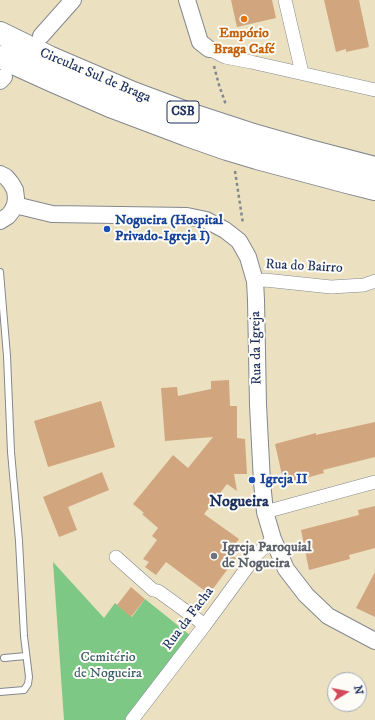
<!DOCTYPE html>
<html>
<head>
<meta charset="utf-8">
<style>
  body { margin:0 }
  #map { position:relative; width:375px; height:720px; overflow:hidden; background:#ebe1c0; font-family:"IM FELL DW Pica",serif }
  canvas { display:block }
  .north { position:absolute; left:327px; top:672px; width:40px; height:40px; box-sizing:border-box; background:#fdfcf7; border:1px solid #a3aaba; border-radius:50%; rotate:80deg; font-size:11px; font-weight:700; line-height:16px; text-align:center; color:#1b2f5e }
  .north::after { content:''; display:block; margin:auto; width:14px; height:18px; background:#d1495b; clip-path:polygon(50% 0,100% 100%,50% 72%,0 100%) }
</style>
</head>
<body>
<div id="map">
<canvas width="375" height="720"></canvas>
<div class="north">N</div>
</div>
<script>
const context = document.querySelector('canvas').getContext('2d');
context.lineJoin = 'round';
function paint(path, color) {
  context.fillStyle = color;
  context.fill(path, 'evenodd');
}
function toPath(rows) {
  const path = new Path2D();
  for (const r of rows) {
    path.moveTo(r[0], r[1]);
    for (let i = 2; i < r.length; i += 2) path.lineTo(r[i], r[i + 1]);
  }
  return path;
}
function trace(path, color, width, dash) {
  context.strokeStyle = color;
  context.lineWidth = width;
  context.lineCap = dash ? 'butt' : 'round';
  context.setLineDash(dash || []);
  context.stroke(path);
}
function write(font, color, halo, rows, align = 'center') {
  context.font = font + ' "IM FELL DW Pica",serif';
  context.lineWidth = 4;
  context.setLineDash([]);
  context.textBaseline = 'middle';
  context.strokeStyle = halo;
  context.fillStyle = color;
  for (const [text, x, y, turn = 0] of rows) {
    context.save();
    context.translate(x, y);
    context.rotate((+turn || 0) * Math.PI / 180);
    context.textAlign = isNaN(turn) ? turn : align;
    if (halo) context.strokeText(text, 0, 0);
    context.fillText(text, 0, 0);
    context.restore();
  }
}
paint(toPath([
  [53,562,104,618,115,603,132,617,145,599,191,636,125,720,64,720]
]), '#7dc885');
paint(toPath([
  [231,0,272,0,276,18,237,27],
  [324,0,359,0,369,47,346,52,346,49,336,52],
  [229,380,230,406,237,406,237,438,245,439,247,474,234,474,237,491,227,484,204,514,239,539,228,553,236,558,209,594,166,562,156,575,145,567,149,562,143,559,157,540,152,536,158,528,142,514,144,513,133,504,173,455,188,468,213,437,165,441,161,388,177,387,178,396,211,389,211,381],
  [101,401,115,447,48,467,34,421],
  [375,422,375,457,323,470,324,473,284,484,275,444,316,433,316,435],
  [102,472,109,490,68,507,77,530,59,537,43,497],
  [375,506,375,548,349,555,350,559,309,570,301,530,359,515,358,510],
  [375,572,375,617,356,608],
  [131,587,145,599,131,617,117,605]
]), '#d1a57e');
const service = toPath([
  [0,272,7,356,11,452,19,541,24,636,29,677,28,684,24,690,0,692],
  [4,658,26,656]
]);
const minor = toPath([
  [285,0,302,73],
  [209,49,225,57,251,62,375,90],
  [255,281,265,280,331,287,364,285,375,281],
  [265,512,375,482],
  [116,557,153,590,158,591,205,625],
  [132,720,205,625,257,554,273,539]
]);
const tertiary = toPath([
  [187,0,200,42,209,49],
  [41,36,73,0],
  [0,81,4,77],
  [0,174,6,177,11,183,15,190,16,198,15,205,12,211,8,216,0,221],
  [15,205,52,214,187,216,206,220,225,230,239,241,248,257,255,281,256,300,258,405,262,482,265,512,273,539,286,569,306,595,328,616,375,641]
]);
const motorway = toPath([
  [0,33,49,57,133,93,192,115,250,134,310,151,375,168],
  [0,57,53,81,110,106,187,135,227,149,257,158,347,182,375,189]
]);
trace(service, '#83888f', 8);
trace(minor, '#83888f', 14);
trace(tertiary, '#83888f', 18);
trace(motorway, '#83888f', 24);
trace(toPath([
  [214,66,219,85,226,105],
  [235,171,243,224]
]), '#83888f', 2.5, [3, 3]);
trace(service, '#fff', 6);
trace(minor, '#fff', 13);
trace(tertiary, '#fff', 16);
trace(motorway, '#fff', 22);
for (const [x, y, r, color] of [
  [244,19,4,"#e8710a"],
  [107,229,4,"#1a4fb4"],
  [252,480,4,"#1a4fb4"],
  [214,556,4,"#6b7280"]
]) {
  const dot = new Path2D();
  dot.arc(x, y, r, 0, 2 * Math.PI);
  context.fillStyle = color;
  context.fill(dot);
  trace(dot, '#fdfcf7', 1.5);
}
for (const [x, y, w] of [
  [183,112,32]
]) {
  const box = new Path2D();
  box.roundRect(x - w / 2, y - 11, w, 22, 3);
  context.fillStyle = '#fdfcf7';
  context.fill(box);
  trace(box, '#1b2f5e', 1);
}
write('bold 13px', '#1b2f5e', null, [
  ["CSB",183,112]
]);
write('bold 14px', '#c56008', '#fdfcf7', [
  ["Empório",244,34],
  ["Braga Café",244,50]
]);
write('14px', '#1b2f5e', '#fdfcf7', [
  ["Circular Sul de Braga",95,76,23],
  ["Rua do Bairro",304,267,3],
  ["Rua da Igreja",257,348,-91],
  ["Rua da Facha",189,619,-53]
]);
write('bold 14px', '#164399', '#fdfcf7', [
  ["Nogueira (Hospital",115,221],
  ["Privado-Igreja I)",115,237],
  ["Igreja II",260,480]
], 'left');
write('bold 14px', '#5b616d', '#fdfcf7', [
  ["Igreja Paroquial",222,548],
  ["de Nogueira",222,564]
], 'left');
write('14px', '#385d6a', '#fdfcf7', [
  ["Cemitério",108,658],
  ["de Nogueira",108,674]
]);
write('bold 16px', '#1b2f5e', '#fdfcf7', [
  ["Nogueira",239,503]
]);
</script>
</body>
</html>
